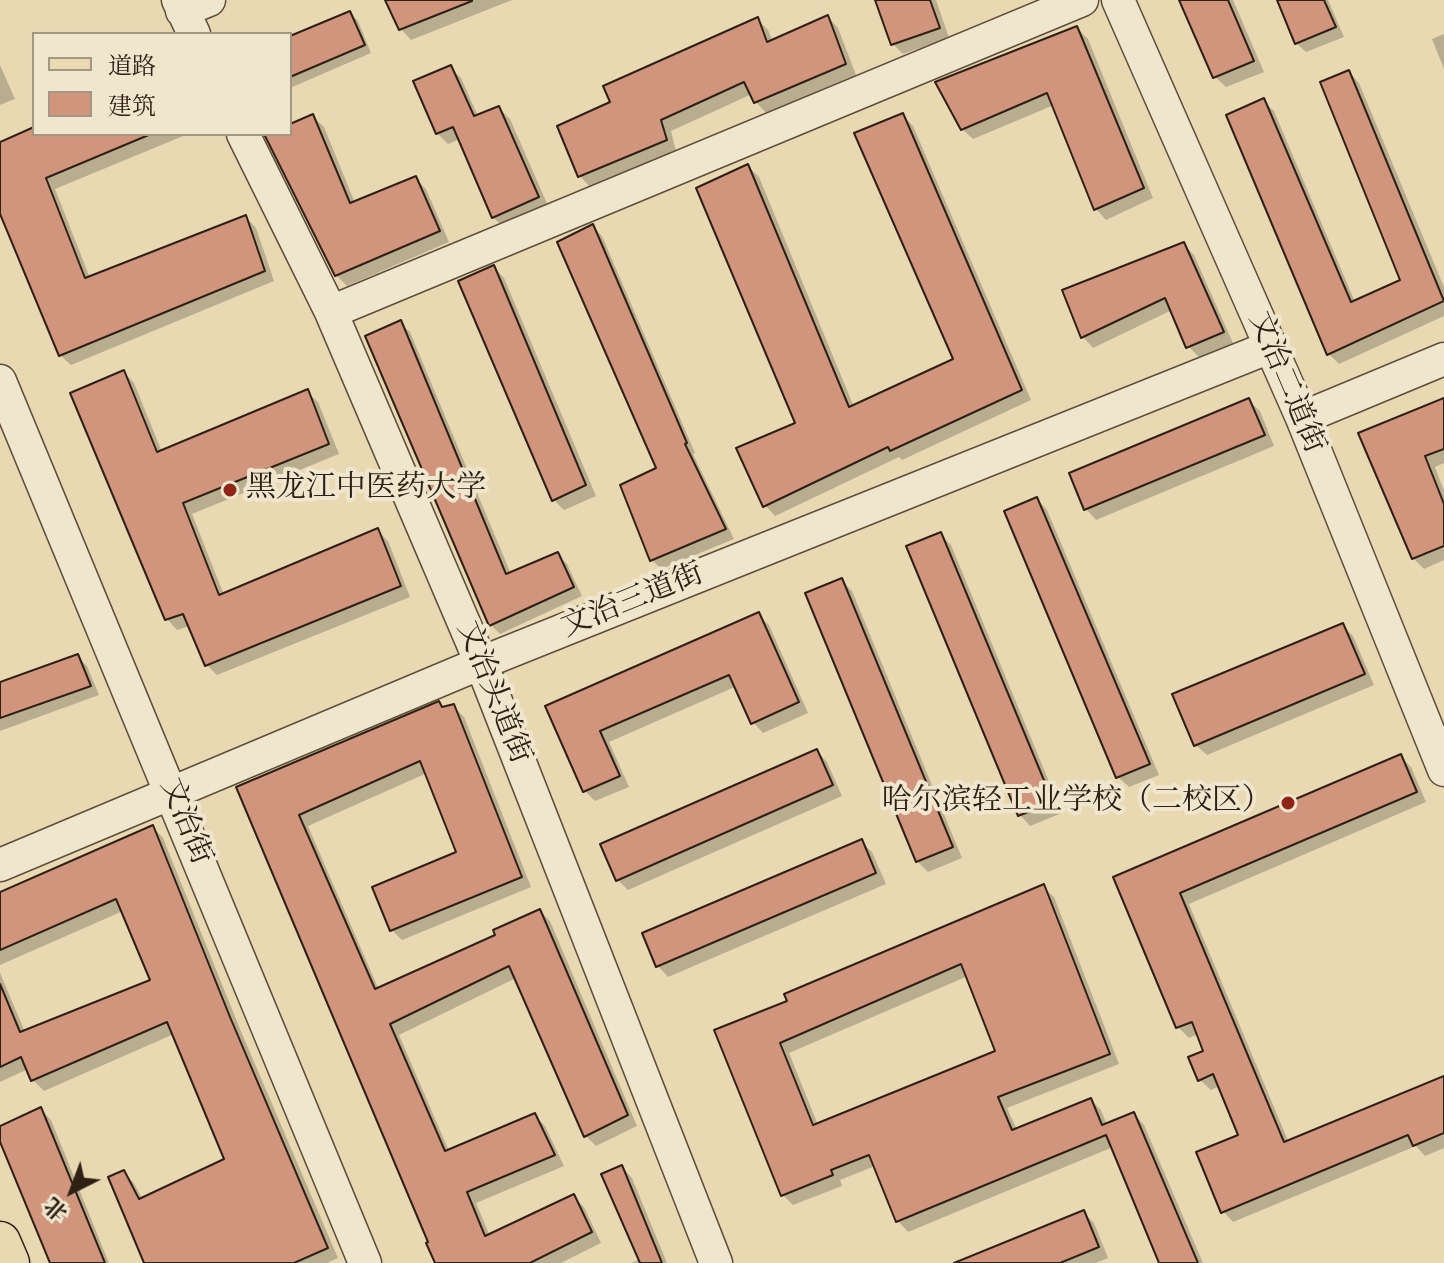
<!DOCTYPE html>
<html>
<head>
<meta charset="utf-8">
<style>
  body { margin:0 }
  #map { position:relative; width:1444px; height:1263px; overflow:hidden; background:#e8d9b3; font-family:"IM FELL Double Pica","Noto Serif SC",serif }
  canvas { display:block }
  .legend { position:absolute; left:32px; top:32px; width:260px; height:104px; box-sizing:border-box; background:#f0e6ce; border:2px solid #a39784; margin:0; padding:10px 14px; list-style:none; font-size:24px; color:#2f2014 }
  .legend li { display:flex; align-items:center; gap:16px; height:40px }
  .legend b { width:40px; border:2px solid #a39784 }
  .north { position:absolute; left:32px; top:1151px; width:80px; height:80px; -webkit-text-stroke:6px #f0e6ce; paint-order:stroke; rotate:222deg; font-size:22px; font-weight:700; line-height:32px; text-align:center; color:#2f2014 }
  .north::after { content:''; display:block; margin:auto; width:28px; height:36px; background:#2f2014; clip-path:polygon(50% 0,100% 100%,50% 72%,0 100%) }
</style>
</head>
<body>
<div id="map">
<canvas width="1444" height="1263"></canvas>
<ul class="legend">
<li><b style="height:10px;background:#e8d9b3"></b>道路</li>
<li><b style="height:22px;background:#d1957d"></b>建筑</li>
</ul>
<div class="north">北</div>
</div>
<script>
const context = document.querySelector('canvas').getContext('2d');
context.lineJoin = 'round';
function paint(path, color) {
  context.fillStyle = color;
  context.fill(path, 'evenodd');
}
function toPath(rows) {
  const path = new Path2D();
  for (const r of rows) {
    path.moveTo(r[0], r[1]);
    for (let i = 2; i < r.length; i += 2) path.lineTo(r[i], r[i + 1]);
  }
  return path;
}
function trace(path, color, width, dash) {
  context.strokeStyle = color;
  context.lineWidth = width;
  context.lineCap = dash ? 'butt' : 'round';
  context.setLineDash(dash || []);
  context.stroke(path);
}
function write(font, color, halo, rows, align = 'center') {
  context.font = font + ' "IM FELL Double Pica","Noto Serif SC",serif';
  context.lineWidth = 8;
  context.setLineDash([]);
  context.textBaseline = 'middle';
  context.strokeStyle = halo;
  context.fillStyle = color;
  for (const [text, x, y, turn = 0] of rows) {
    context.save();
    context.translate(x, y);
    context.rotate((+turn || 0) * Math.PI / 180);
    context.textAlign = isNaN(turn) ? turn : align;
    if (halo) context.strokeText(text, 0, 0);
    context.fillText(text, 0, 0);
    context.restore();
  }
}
paint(toPath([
  [387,0,512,0,411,40,401,29],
  [877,0,936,0,949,38,903,54,893,44],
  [1182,0,1233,0,1264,72,1226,87,1215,77],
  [1279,0,1328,0,1344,37,1306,52,1296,43],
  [350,13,358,21,371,53,290,88,290,38],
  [828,17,838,28,856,75,766,113,756,102,752,94,671,131,676,151,590,187,580,176,612,103,758,20,768,30,773,42],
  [1077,28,1088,39,1153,198,1106,220,1096,209,1054,105,973,139,962,129],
  [1444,34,1444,69,1432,39],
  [0,65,15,99,0,105],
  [450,67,461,78,478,116,499,108,510,119,549,208,504,228,493,217,460,139,448,144,437,133],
  [1349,72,1359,83,1444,287,1444,316,1339,364,1329,354,1263,101,1274,111,1355,302,1403,281],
  [902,115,913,126,1031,400,902,460,899,457,775,516,765,505,798,425,748,166,759,177,854,407,955,360],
  [313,117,324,127,355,203,415,178,426,189,449,242,347,286,336,275,271,134,290,134,290,126],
  [34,130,34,134,188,134,55,189,90,278,246,217,256,228,274,281,71,365,60,355,0,208,0,144],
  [592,226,602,236,695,453,693,454,734,539,661,569,652,560,659,469],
  [1183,244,1194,255,1233,343,1199,357,1188,346,1172,310,1093,348,1083,337,1065,292],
  [494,267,504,278,596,496,564,510,554,500],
  [400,323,410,332,511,574,557,554,567,564,582,596,500,634,491,625],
  [124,372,134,383,162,452,307,392,318,402,339,454,192,514,224,595,378,531,388,541,410,597,217,675,206,664,190,626,177,630,167,619],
  [1444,400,1444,463,1435,467,1444,491,1444,560,1424,569,1413,558,1361,435],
  [1249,401,1260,411,1274,446,1096,520,1086,509],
  [1037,499,1047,510,1159,775,1129,787,1118,777],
  [940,534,951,545,1062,813,1030,826,1020,815],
  [841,580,852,591,962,858,928,872,917,861],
  [758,615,769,625,808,713,763,733,753,722,737,686,609,742,629,787,595,801,585,791,548,707],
  [1342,625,1353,636,1374,685,1207,755,1196,745],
  [77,656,87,666,99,695,0,731,0,684],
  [439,703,444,709,453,706,464,717,531,887,402,940,392,930,458,853,427,773,308,826,379,990,498,936,540,911,550,921,637,1126,596,1146,586,1136,516,978,399,1035,449,1151,534,1115,545,1126,564,1166,476,1203,490,1236,573,1197,584,1207,601,1243,561,1263,438,1263,238,788],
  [817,751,827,762,842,796,628,890,617,879],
  [1400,756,1411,767,1426,802,1189,904,1289,1143,1444,1078,1444,1148,1425,1156,1416,1146,1233,1222,1223,1211,1241,1136,1220,1086,1211,1090,1200,1080,1206,1052,1198,1034,1189,1038,1178,1027,1116,878],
  [153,827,163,838,240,1029,338,1258,327,1263,146,1263,123,1172,134,1183,143,1200,227,1160,174,1034,44,1091,33,1080,28,1069,0,1082,0,973,25,1032,152,981,123,911,0,965,0,894],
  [861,842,872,852,886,884,668,977,658,966],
  [1043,887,1054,897,1119,1064,1007,1108,1017,1130,1091,1100,1101,1110,1107,1125,1134,1114,1144,1125,1203,1263,1161,1263,1113,1147,908,1232,898,1221,875,1166,840,1180,842,1186,793,1205,783,1195,717,1031,790,1002],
  [968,976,997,1053,818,1125,789,1053],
  [40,1109,51,1120,109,1263,52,1263,0,1137,0,1128],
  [622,1167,632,1178,667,1263,631,1263,640,1259],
  [1083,1212,1094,1223,1108,1258,1096,1263,957,1263]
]), '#0003');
const building = toPath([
  [385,0,472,0,472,1,399,30,385,0],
  [875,0,930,0,940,28,891,45,875,0],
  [1179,0,1228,0,1254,61,1213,78,1179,0],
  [1277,0,1324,0,1336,27,1295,44,1277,0],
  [350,11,365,45,290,77,290,36,350,11],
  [828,15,846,64,754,103,744,82,661,120,667,140,578,177,557,126,610,102,603,86,758,17,767,42,828,15],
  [1077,26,1144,188,1094,210,1047,93,961,130,935,82,1077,26],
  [451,65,474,116,499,106,539,197,492,218,453,127,436,134,413,81,451,65],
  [1349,70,1444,301,1327,355,1226,115,1264,98,1351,302,1400,280,1320,82,1349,70],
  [903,113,1022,390,890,451,888,447,763,507,736,448,795,423,696,188,748,164,849,407,953,359,854,133,903,113],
  [313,114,350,203,416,176,440,231,335,276,264,134,290,134,290,124,313,114],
  [34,127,34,134,151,134,46,178,85,278,246,215,265,271,59,356,0,214,0,142,34,127],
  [593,224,687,443,685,444,726,529,650,561,620,485,656,468,557,242,593,224],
  [1184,242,1224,332,1186,348,1165,298,1081,338,1062,290,1184,242],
  [494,265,586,485,552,501,458,281,494,265],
  [401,320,506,574,558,552,574,587,489,626,365,336,401,320],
  [124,370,157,452,308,389,329,444,183,503,219,595,378,528,401,586,205,666,183,614,165,620,70,393,124,370],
  [1249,398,1265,435,1084,510,1069,473,1249,398],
  [1444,398,1444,449,1425,456,1444,504,1444,546,1412,559,1358,433,1444,398],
  [1037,497,1150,764,1116,778,1004,511,1037,497],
  [941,532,1053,802,1018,816,906,546,941,532],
  [842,578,953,847,916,862,805,593,842,578],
  [759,612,799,702,751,724,729,675,600,731,620,776,583,792,545,706,759,612],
  [1343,623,1365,674,1194,746,1172,694,1343,623],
  [78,654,91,686,0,718,0,682,78,654],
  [439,701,442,707,454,704,522,877,390,931,372,887,456,852,420,761,299,815,375,989,495,935,493,930,540,909,628,1115,584,1137,509,966,390,1024,445,1151,535,1113,555,1155,467,1192,485,1236,574,1194,592,1232,530,1263,435,1263,426,1243,428,1242,236,787,439,701],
  [817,749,833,785,616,881,600,844,817,749],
  [1401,754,1417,792,1180,893,1284,1142,1444,1076,1444,1133,1413,1146,1408,1135,1221,1213,1196,1152,1238,1135,1213,1074,1198,1081,1188,1057,1203,1051,1192,1022,1176,1028,1113,877,1401,754],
  [153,825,230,1017,328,1248,294,1263,144,1263,108,1177,124,1170,139,1199,224,1159,167,1022,31,1081,21,1057,0,1067,0,984,20,1032,150,980,116,899,0,950,0,892,153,825],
  [862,839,876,873,656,967,642,933,862,839],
  [1044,884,1110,1054,998,1097,1012,1130,1091,1098,1102,1125,1134,1112,1198,1263,1159,1263,1106,1135,896,1222,869,1155,831,1170,833,1175,781,1196,714,1030,787,1001,784,994,1044,884],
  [961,964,995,1051,813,1125,780,1043,961,964],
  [41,1107,105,1263,50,1263,0,1142,0,1126,41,1107],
  [622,1165,662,1263,640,1263,601,1174,622,1165],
  [1084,1210,1099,1247,1060,1263,954,1263,1084,1210]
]);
paint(building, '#d1957d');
trace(building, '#2f2014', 2);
const minor = toPath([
  [178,0,194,34],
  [1118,0,1302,418,1444,770],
  [182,11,209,0],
  [243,134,331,312,481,663,716,1263],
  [331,312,1082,0],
  [0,381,365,1263],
  [1302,418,1444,359],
  [0,865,481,663,1270,347]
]);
const major = toPath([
  [0,1242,9,1263]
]);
trace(minor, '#5d4e3c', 35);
trace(major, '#2f2014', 43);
trace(minor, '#f0e6ce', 32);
trace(major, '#e8d9b3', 40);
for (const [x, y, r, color] of [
  [230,490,8,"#8f2418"],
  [1288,803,8,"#8f2418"]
]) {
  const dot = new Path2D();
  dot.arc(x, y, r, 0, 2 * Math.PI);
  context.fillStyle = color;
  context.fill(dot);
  trace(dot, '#f0e6ce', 3);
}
write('30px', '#2f2014', '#f0e6ce', [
  ["文治二道街",1285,383,67],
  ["文治三道街",633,602,-22],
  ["文治头道街",492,693,68],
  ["文治街",184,822,68]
]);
write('30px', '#2f2014', '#f0e6ce', [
  ["黑龙江中医药大学",246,490],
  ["哈尔滨轻工业学校（二校区）",1272,803,"right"]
], 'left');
</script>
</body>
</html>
